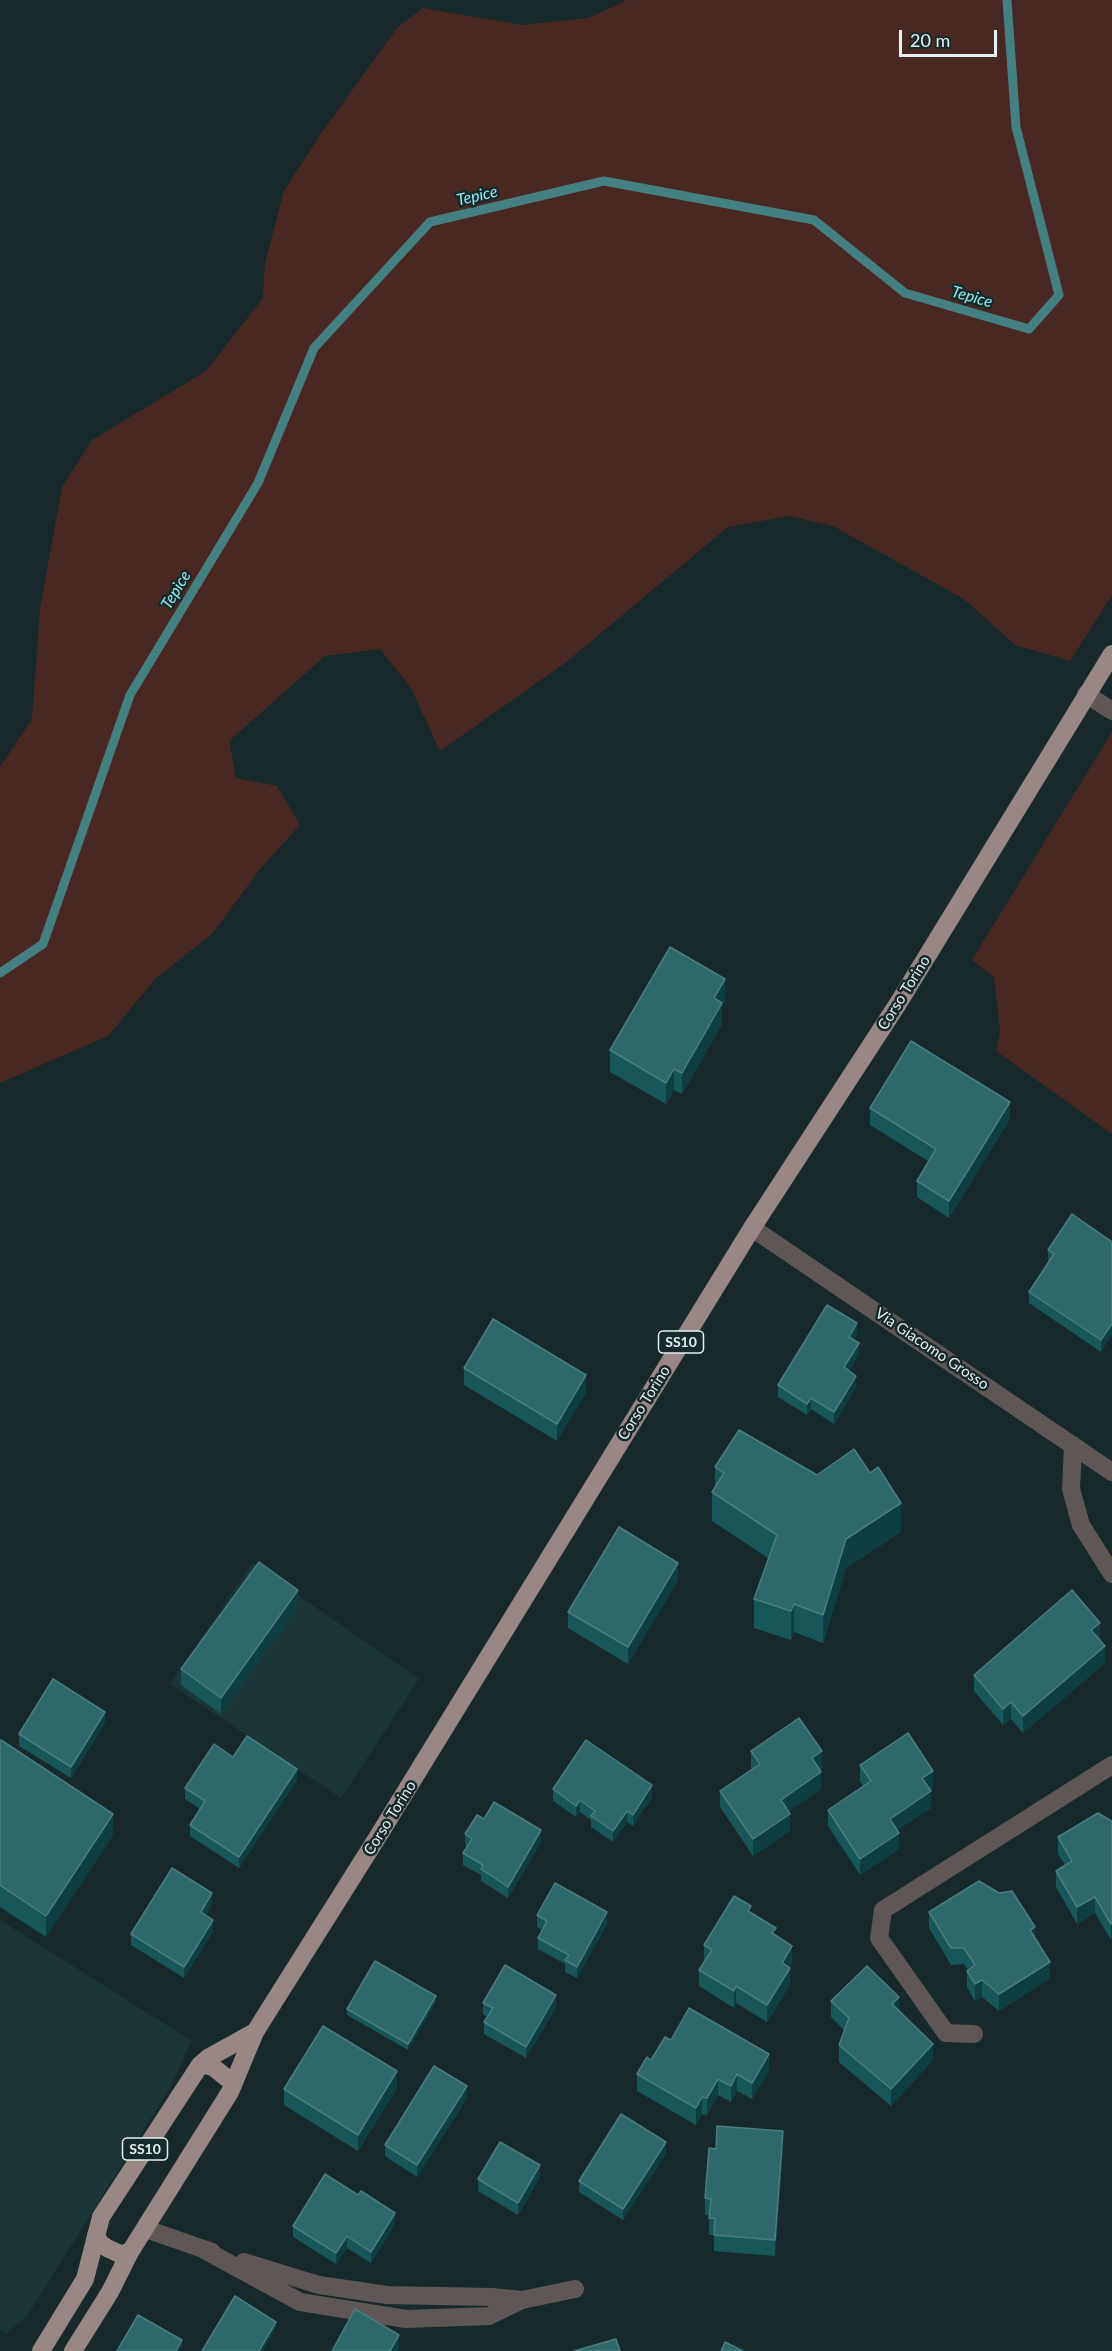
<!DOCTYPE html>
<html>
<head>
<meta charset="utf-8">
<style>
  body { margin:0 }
  #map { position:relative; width:1112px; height:2351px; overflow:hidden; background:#17292a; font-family:Lato,sans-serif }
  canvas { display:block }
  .scale { position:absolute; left:899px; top:30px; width:98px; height:27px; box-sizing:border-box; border:3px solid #e5f0f0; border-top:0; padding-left:8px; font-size:18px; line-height:21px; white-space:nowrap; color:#e5f0f0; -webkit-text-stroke:4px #17292a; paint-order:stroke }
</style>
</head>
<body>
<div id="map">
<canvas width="1112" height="2351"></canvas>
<div class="scale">20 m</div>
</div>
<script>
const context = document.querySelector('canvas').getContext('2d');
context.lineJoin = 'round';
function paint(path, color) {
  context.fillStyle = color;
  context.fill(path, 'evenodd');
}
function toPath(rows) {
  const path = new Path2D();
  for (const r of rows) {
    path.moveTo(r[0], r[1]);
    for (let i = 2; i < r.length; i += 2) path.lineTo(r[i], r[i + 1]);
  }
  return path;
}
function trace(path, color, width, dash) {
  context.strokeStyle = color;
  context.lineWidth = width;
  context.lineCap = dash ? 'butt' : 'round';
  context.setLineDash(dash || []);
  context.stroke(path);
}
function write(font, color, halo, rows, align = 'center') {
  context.font = font + ' Lato,sans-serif';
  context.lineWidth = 5;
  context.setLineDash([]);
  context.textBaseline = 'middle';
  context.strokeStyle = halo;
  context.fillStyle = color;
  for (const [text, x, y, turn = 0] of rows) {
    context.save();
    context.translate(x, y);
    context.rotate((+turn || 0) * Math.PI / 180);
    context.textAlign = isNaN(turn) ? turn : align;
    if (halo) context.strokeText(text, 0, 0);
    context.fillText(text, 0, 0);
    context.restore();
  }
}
paint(toPath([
  [252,1563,419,1679,341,1798,170,1684],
  [0,1920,192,2041,170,2088,27,2316,7,2333,0,2329]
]), '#1a3637');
paint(toPath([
  [627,0,1112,0,1112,595,1070,661,1015,645,964,599,833,526,789,516,728,527,565,663,440,751,411,688,380,649,325,656,229,741,236,778,277,786,300,825,260,869,212,934,155,979,108,1036,0,1083,0,767,32,719,40,609,62,487,92,440,206,371,263,298,265,263,284,191,320,135,397,28,423,8,522,25,589,18],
  [1112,732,1112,1134,996,1051,1000,1031,994,977,972,960]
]), '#492823');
trace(toPath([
  [0,973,43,944,130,695,258,483,314,348,430,222,604,181,814,220,905,293,1029,329,1059,295,1016,127,1007,0]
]), '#447f81', 9);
trace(toPath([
  [1086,694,1112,711],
  [752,1228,1112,1472],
  [1073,1445,1071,1489,1081,1525,1112,1574],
  [974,2034,946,2033,879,1938,883,1910,1112,1765],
  [146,2229,212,2252],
  [201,2248,300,2302,406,2319,489,2316,522,2300,575,2289],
  [244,2262,319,2285,387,2295,492,2297,522,2300]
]), '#5f5755', 18);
trace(toPath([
  [202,2064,213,2067,233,2083],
  [96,2235,100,2243,107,2248,120,2254,130,2252],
  [41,2351,85,2279,101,2217,200,2065,208,2058,255,2032],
  [73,2351,110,2292,130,2252,230,2092,255,2032,377,1838,752,1228,899,1002,1112,654]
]), '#988784', 18);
paint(toPath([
  [725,1000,722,1006,722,1024,682,1094,674,1090,666,1104,610,1072,610,1050],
  [870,1108,1010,1119,949,1218,917,1197,917,1181,928,1161,870,1125],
  [1112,1242,1101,1352,1029,1303,1029,1292,1049,1262,1048,1261,1048,1250],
  [857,1335,854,1340,859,1354,849,1371,856,1387,834,1424,811,1409,807,1415,778,1397,778,1385],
  [464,1368,586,1392,557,1441,464,1385],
  [715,1467,901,1532,846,1568,823,1643,794,1632,791,1640,754,1628,754,1599,768,1558,712,1521,712,1492,715,1487],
  [678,1580,628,1664,568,1628,568,1612],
  [298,1607,221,1714,181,1685,181,1669],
  [1099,1640,1105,1663,1023,1733,1011,1719,1003,1725,974,1691,974,1675],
  [105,1723,71,1778,19,1746,19,1734],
  [0,1741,113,1835,46,1937,0,1907],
  [751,1751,822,1768,819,1770,821,1789,789,1811,790,1831,753,1856,720,1807,720,1791,752,1769,751,1767],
  [233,1757,297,1780,239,1868,190,1836,190,1825,200,1809,185,1799,185,1788],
  [860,1765,933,1788,929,1790,931,1808,897,1830,899,1849,860,1875,828,1826,828,1810,863,1786,860,1781],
  [553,1789,652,1797,633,1826,627,1822,613,1842,591,1827,591,1820,580,1812,576,1817,553,1801],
  [484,1819,541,1842,508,1898,481,1881,481,1875,463,1865,463,1853,467,1847,465,1845,465,1834],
  [1112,1821,1112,1940,1111,1940,1095,1913,1077,1924,1056,1887,1056,1871,1065,1865,1058,1854,1058,1837],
  [212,1905,206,1915,213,1931,184,1978,131,1945,131,1934],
  [929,1912,1035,1938,1050,1978,999,2011,982,1997,975,2001,967,1987,967,1971,968,1970,964,1964,951,1965,929,1928],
  [751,1913,776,1935,792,1962,789,1968,790,1985,767,2022,736,2003,734,2008,699,1986,699,1970,704,1962,704,1945],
  [537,1915,607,1924,577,1978,565,1972,565,1964,538,1949,538,1938,542,1930,537,1927],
  [831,2001,899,2011,933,2060,891,2106,839,2062,839,2045,844,2030,831,2017],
  [436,2002,408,2050,347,2015,347,2009],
  [483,2003,556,2007,526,2058,484,2034,484,2022,488,2017,483,2014],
  [671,2040,769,2071,752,2099,737,2091,731,2102,718,2095,707,2115,702,2114,696,2125,637,2091,637,2074],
  [397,2088,358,2151,284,2105,284,2089],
  [467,2098,417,2177,385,2156,385,2145],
  [783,2148,775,2256,714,2251,714,2235,709,2235,709,2215,705,2215,705,2198,716,2149],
  [666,2153,623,2220,579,2192,579,2181],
  [540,2177,518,2215,478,2191,478,2179],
  [395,2224,371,2263,347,2248,336,2264,293,2237,293,2226]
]), '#175759');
paint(toPath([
  [725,979,725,1000,722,1006,722,1024,682,1094,682,1073,714,998],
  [674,1069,674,1090,666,1104,666,1083],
  [1010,1102,1010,1119,949,1218,949,1201],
  [857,1323,857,1335,849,1348,849,1337],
  [1112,1324,1112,1335,1101,1352,1101,1340],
  [859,1343,859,1354,844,1379,844,1367],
  [586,1375,586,1392,557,1441,557,1424],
  [856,1376,856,1387,834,1424,834,1412],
  [811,1398,811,1409,807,1415,807,1404],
  [901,1503,901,1532,846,1568,823,1643,823,1615,846,1539],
  [678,1563,678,1580,628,1664,628,1647],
  [298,1590,298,1607,221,1714,221,1698],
  [794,1604,794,1632,791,1640,791,1611],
  [1100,1623,1100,1640,1091,1630],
  [1105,1646,1105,1663,1023,1733,1023,1716],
  [1011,1702,1011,1719,1003,1725,1003,1709],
  [105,1712,105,1723,71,1778,71,1767],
  [822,1751,822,1768,812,1775,812,1758],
  [297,1769,297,1780,239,1868,239,1857],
  [933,1771,933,1788,922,1795,922,1778],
  [821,1772,821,1789,781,1816,781,1800],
  [652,1785,652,1797,633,1826,633,1815],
  [931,1791,931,1808,890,1835,890,1819],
  [580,1800,580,1812,576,1817,576,1806],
  [627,1811,627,1822,613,1842,613,1831],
  [113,1814,113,1835,46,1937,46,1916],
  [790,1814,790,1831,753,1856,753,1839],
  [541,1830,541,1842,508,1898,508,1887],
  [899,1833,899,1849,860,1875,860,1859],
  [212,1893,212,1905,201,1923,201,1912],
  [1095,1897,1095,1913,1077,1924,1077,1907],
  [607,1912,607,1924,577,1978,577,1967],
  [213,1920,213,1931,184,1978,184,1967],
  [1112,1923,1112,1940,1111,1940,1111,1924],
  [1035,1927,1035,1944,1030,1930],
  [792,1946,792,1962,782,1980,782,1963],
  [1050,1962,1050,1978,999,2011,999,1994],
  [790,1968,790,1985,767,2022,767,2005],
  [982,1980,982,1997,975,2001,975,1984],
  [736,1986,736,2003,734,2008,734,1991],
  [556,1995,556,2007,526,2058,526,2047],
  [436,1996,436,2002,408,2050,408,2044],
  [899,1997,899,2014,892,2004],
  [933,2044,933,2060,891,2106,891,2089],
  [769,2054,769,2071,752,2099,752,2083],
  [397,2071,397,2088,358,2151,358,2135],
  [737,2074,737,2091,731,2102,731,2086],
  [718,2079,718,2095,707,2115,707,2098],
  [467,2086,467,2098,417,2177,417,2165],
  [702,2097,702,2114,696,2125,696,2108],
  [783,2131,783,2148,775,2256,775,2240],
  [666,2142,666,2153,623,2220,623,2209],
  [540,2165,540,2177,518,2215,518,2203],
  [395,2213,395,2224,371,2263,371,2252],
  [347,2236,347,2248,336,2264,336,2253],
  [276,2322,276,2328,263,2351,259,2351],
  [399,2335,399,2351,390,2351],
  [182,2340,182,2346,179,2351,176,2351]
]), '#0e3e40');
const building = toPath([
  [670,947,725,979,714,998,722,1003,682,1073,674,1069,666,1083,610,1050,670,947],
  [911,1041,1010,1102,949,1201,917,1181,936,1149,870,1108,911,1041],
  [1072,1214,1112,1242,1112,1324,1101,1340,1029,1292,1054,1254,1048,1250,1072,1214],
  [827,1305,857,1323,849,1337,859,1343,844,1367,856,1376,834,1412,811,1398,807,1404,778,1385,827,1305],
  [493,1319,586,1375,557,1424,464,1368,493,1319],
  [739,1430,817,1475,854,1449,870,1473,878,1467,901,1503,846,1539,823,1615,794,1604,791,1611,754,1599,777,1535,712,1492,724,1473,715,1467,739,1430],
  [619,1527,678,1563,628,1647,568,1612,619,1527],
  [259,1562,298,1590,221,1698,181,1669,259,1562],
  [1072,1590,1100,1623,1091,1630,1105,1646,1023,1716,1011,1702,1003,1709,974,1675,1072,1590],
  [53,1679,105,1712,71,1767,19,1734,53,1679],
  [799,1718,822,1751,812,1758,821,1772,781,1800,790,1814,753,1839,720,1791,760,1764,751,1751,799,1718],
  [908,1733,933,1771,922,1778,931,1791,890,1819,899,1833,860,1859,828,1810,871,1781,860,1765,908,1733],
  [247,1736,297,1769,239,1857,190,1825,205,1801,185,1788,214,1744,233,1757,247,1736],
  [1,1740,113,1814,46,1916,0,1885,0,1741,1,1740],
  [586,1740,652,1785,633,1815,627,1811,613,1831,591,1816,595,1811,580,1800,576,1806,553,1789,586,1740],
  [494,1802,541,1830,508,1887,481,1869,483,1865,463,1853,472,1839,465,1834,477,1815,484,1819,494,1802],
  [1098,1813,1112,1821,1112,1923,1111,1924,1095,1897,1077,1907,1056,1871,1072,1861,1058,1837,1098,1813],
  [172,1868,212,1893,201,1912,213,1920,184,1967,131,1934,172,1868],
  [979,1881,999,1893,1012,1891,1035,1927,1030,1930,1050,1962,999,1994,982,1980,975,1984,967,1971,975,1965,964,1948,951,1948,929,1912,979,1881],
  [555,1883,607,1912,577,1967,565,1960,569,1955,538,1938,547,1921,537,1915,555,1883],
  [734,1896,751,1906,748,1911,776,1928,772,1933,792,1946,782,1963,790,1968,767,2005,736,1986,734,1991,699,1970,712,1950,704,1945,734,1896],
  [375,1961,436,1996,408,2044,347,2009,375,1961],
  [505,1965,556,1995,526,2047,484,2022,493,2008,483,2003,505,1965],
  [867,1966,899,1997,892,2004,933,2044,891,2089,839,2045,849,2018,831,2001,867,1966],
  [689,2008,769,2054,752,2083,737,2074,731,2086,718,2079,707,2098,702,2097,696,2108,637,2074,647,2057,651,2060,665,2037,671,2040,689,2008],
  [323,2026,397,2071,358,2135,284,2089,323,2026],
  [434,2066,467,2086,417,2165,385,2145,434,2066],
  [621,2114,666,2142,623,2209,579,2181,621,2114],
  [717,2126,783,2131,775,2240,714,2235,715,2218,709,2218,711,2199,705,2198,709,2148,716,2149,717,2126],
  [500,2142,540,2165,518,2203,478,2179,500,2142],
  [325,2174,358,2195,361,2191,395,2213,371,2252,347,2236,336,2253,293,2226,325,2174],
  [235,2296,276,2322,259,2351,202,2351,235,2296],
  [355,2309,399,2335,390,2351,332,2351,355,2309],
  [138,2315,182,2340,176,2351,117,2351,138,2315],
  [616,2339,620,2351,574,2351,616,2339],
  [725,2342,743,2351,721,2351,725,2342]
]);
paint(building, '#2e686a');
trace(building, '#4a7d7f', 1.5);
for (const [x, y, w] of [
  [681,1342,45],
  [145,2149,45]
]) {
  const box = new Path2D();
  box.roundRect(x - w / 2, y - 11, w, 22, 4.5);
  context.fillStyle = '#17292a';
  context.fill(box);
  trace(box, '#e5f0f0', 1.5);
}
write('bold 14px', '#e5f0f0', null, [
  ["SS10",681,1342],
  ["SS10",145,2149]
]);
write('15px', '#e5f0f0', '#17292a', [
  ["Corso Torino",904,993,-58],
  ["Via Giacomo Grosso",932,1349,34],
  ["Corso Torino",644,1403,-58],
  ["Corso Torino",390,1818,-58]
]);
write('italic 16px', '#8feff2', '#17292a', [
  ["Tepice",477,196,-13],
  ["Tepice",972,297,16],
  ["Tepice",176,590,-59]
]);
</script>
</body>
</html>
